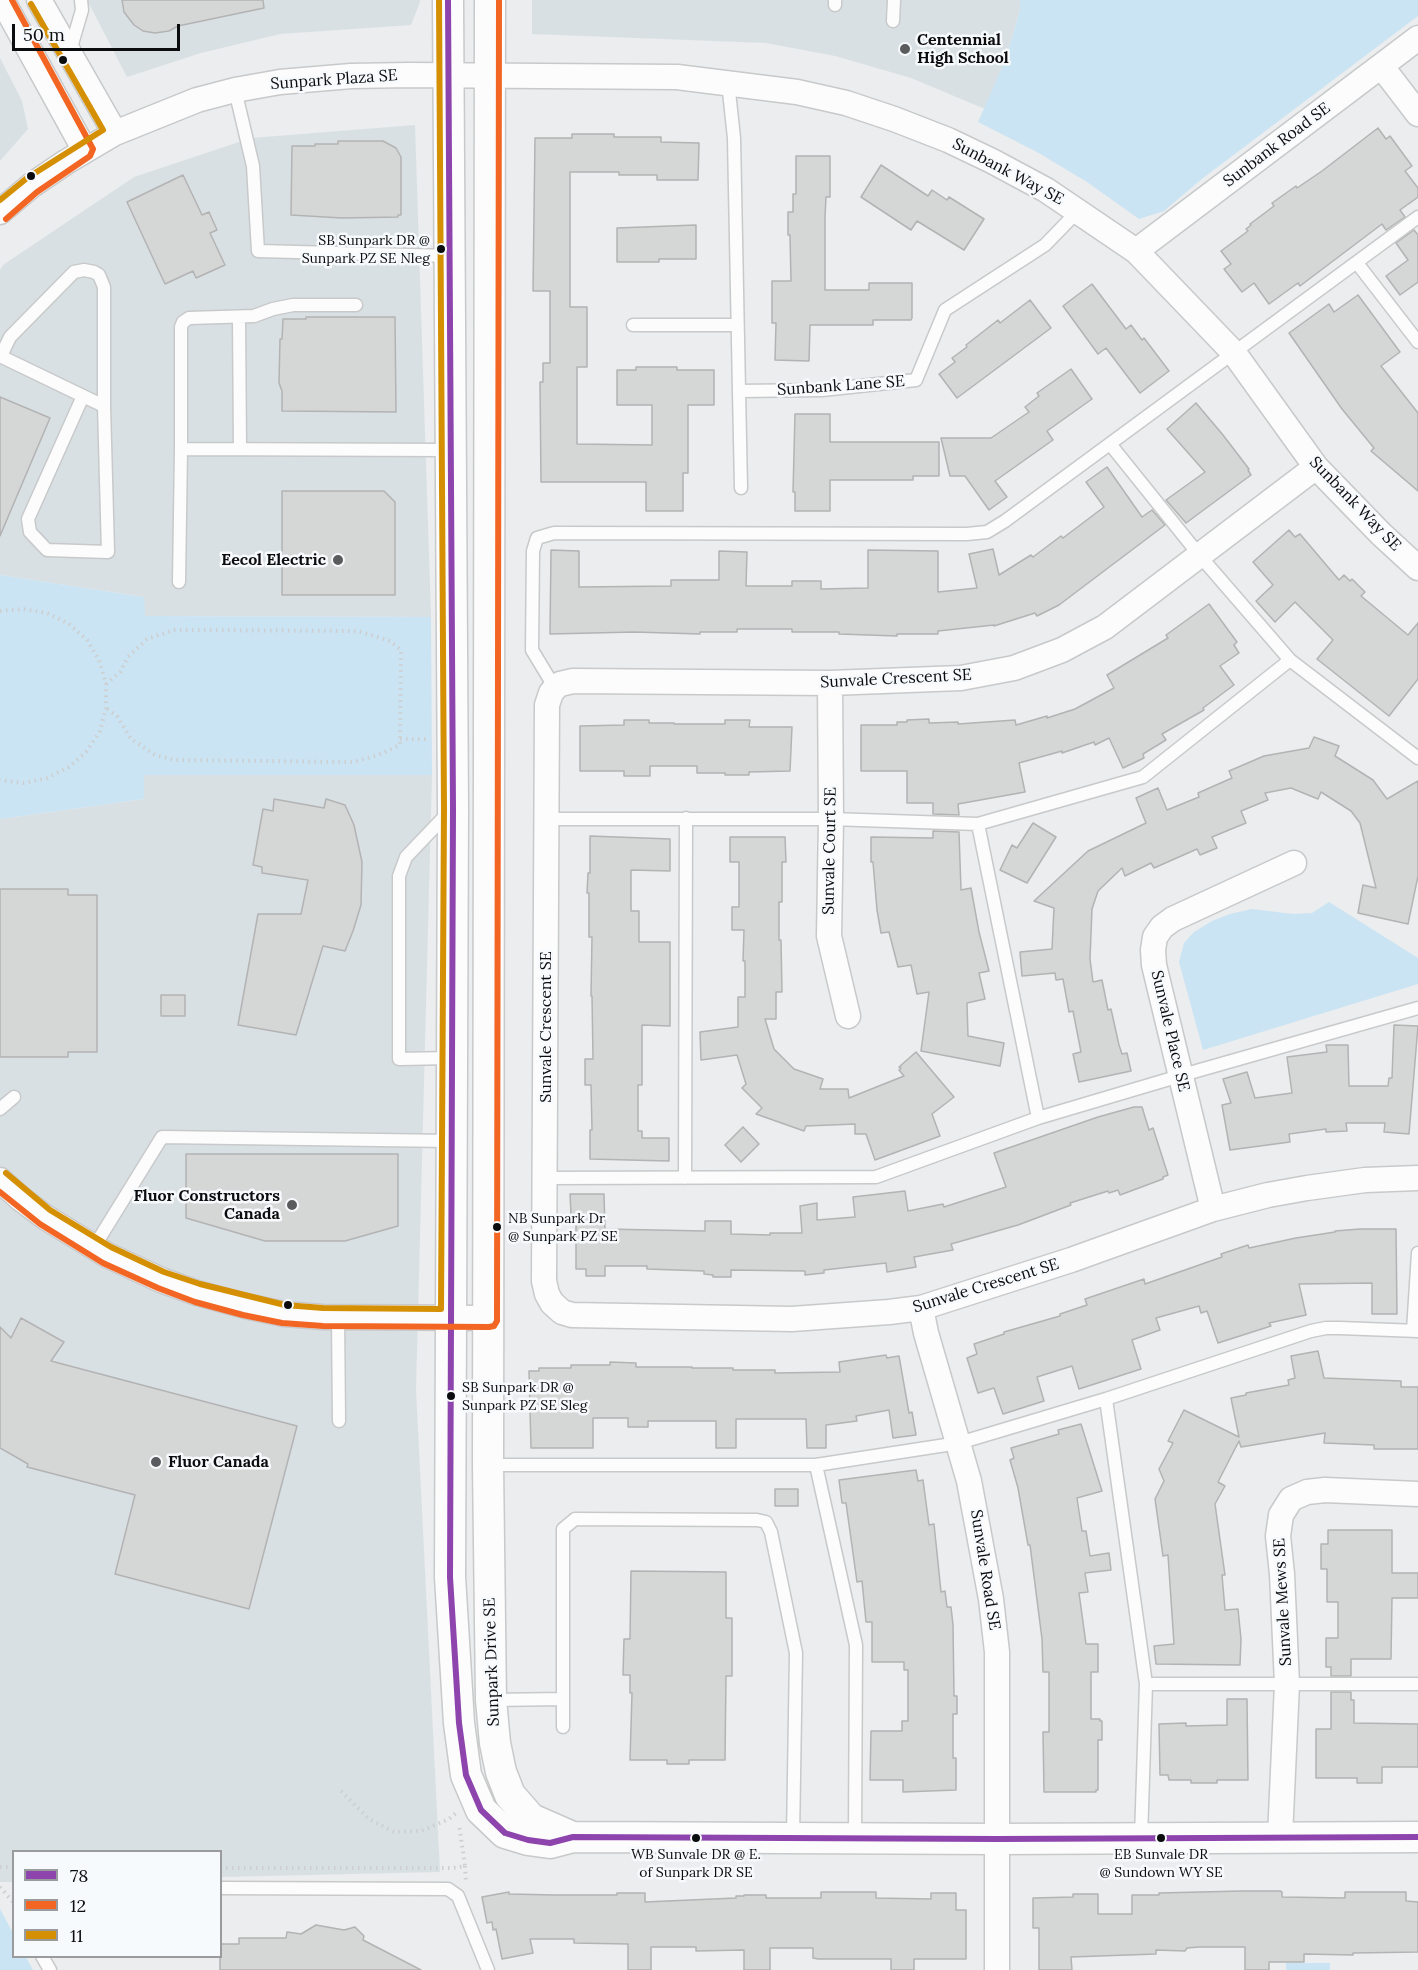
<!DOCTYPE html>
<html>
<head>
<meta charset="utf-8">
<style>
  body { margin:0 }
  #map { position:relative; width:1418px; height:1970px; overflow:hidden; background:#ebedee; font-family:Lora,serif }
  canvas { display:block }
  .legend { position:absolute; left:12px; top:1850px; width:210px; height:108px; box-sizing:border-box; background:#f7fafc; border:2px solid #999b9c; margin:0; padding:8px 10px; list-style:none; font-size:18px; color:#0b0c0d }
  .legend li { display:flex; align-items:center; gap:12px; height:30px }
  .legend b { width:30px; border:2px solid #999b9c }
  .scale { position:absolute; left:12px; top:24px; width:168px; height:27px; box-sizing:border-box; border:3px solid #0b0c0d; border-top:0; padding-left:8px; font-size:18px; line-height:21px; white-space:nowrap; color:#0b0c0d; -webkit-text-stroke:4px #f7fafc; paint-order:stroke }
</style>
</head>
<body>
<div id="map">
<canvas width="1418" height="1970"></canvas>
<ul class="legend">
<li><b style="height:8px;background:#8e44ad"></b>78</li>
<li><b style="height:8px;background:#f26522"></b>12</li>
<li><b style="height:8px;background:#d48f02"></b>11</li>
</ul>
<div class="scale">50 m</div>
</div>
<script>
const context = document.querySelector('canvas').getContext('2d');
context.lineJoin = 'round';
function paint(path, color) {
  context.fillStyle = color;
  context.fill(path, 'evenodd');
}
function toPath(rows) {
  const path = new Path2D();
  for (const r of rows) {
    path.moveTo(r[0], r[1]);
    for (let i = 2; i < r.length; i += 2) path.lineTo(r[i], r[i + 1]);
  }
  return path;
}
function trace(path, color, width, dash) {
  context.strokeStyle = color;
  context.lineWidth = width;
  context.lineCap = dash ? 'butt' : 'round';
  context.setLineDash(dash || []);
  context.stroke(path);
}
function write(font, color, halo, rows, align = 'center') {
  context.font = font + ' Lora,serif';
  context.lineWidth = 5;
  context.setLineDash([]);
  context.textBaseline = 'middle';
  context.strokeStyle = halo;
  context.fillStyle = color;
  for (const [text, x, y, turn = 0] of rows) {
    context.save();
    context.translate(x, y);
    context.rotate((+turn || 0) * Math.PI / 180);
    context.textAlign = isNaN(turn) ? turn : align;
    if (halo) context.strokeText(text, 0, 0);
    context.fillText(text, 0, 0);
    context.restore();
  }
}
paint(toPath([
  [87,0,420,0,420,2,411,25,280,34,201,53,127,77],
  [532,0,1020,0,1020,10,1006,58,985,109,911,78,835,56,766,43,532,34],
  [0,58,22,101,28,129,0,161],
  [415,125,431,617,144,616,144,597,0,575,0,270,3,265,134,177,251,138],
  [143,775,432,775,416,1390,440,1872,221,1877,220,1852,14,1852,13,1882,0,1882,0,819,144,799]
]), '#d9e0e4');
paint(toPath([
  [1020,0,1418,0,1418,16,1203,178,1164,211,1139,219,1087,182,1037,152,978,122,1006,58,1020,10],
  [0,575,144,597,145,616,431,617,432,775,144,775,144,799,0,819],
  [1329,902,1418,958,1418,984,1203,1050,1179,962,1184,943,1194,932,1212,921,1230,914,1252,909,1293,914,1312,913],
  [0,1909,13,1933,14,1956,26,1957,33,1970,0,1970],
  [1286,1963,1330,1963,1330,1970,1286,1970]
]), '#cbe4f3');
const building = toPath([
  [122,0,263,0,264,8,178,26,169,31,155,33,143,31,134,25,124,12,122,0],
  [1378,128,1386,139,1390,136,1412,166,1405,171,1418,188,1418,197,1400,210,1405,217,1386,230,1382,224,1300,286,1298,283,1269,304,1254,283,1242,292,1224,269,1231,264,1221,251,1248,231,1246,229,1251,225,1250,224,1274,206,1272,203,1296,186,1297,188,1322,171,1378,128],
  [572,134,614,134,614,137,661,137,661,142,699,143,698,180,657,180,657,175,619,175,619,172,570,172,570,307,587,307,587,367,577,367,577,444,652,445,652,405,617,405,617,370,636,370,636,367,677,367,677,370,714,370,714,405,688,405,688,473,683,473,683,511,646,511,646,482,541,482,540,382,543,382,543,363,550,363,550,291,533,291,535,138,572,138,572,134],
  [338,141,383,141,396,148,401,157,401,215,398,215,398,217,342,218,291,215,292,146,315,146,315,144,338,144,338,141],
  [796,156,830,156,830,197,826,197,825,217,825,290,869,290,869,283,912,283,912,318,911,320,873,320,873,325,810,325,809,361,775,360,776,323,772,323,772,281,791,281,790,235,788,235,788,212,793,212,793,194,796,194,796,156],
  [881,165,928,196,932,190,947,200,949,197,984,219,964,250,917,221,911,230,861,197,881,165],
  [183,175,202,215,209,212,217,230,210,233,225,265,196,278,193,271,165,284,127,202,183,175],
  [696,225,696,259,659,259,659,262,617,262,617,228,696,225],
  [1414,230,1418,235,1418,282,1400,295,1386,276,1408,260,1396,243,1414,230],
  [1092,284,1126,329,1131,325,1142,340,1144,338,1169,371,1140,393,1106,348,1098,354,1063,306,1092,284],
  [1358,295,1400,352,1381,366,1418,413,1418,491,1371,451,1374,448,1342,409,1289,333,1329,304,1334,312,1358,295],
  [1030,300,1051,328,957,398,939,374,955,362,952,358,967,347,966,345,998,320,1000,323,1030,300],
  [306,317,395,317,396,412,282,411,282,391,279,383,280,339,282,339,283,319,306,319,306,317],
  [1071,369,1092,399,1047,431,1053,440,995,481,1007,497,989,510,965,476,950,476,941,438,991,438,1029,412,1025,407,1039,396,1037,393,1071,369],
  [0,397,50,418,0,536,0,397],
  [1196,403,1223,435,1249,469,1248,470,1251,475,1186,523,1166,500,1205,472,1167,429,1196,403],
  [795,414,830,414,830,442,939,442,939,476,913,476,913,480,830,480,830,511,795,511,795,492,793,492,795,414],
  [1107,467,1142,517,1152,510,1165,525,1059,605,1037,616,1035,613,994,626,994,625,938,631,938,634,897,634,897,636,839,634,839,632,792,632,792,629,737,629,737,632,700,632,700,634,634,632,550,634,551,550,579,551,579,587,671,586,671,580,719,580,719,551,747,552,746,586,792,586,792,581,821,581,821,589,868,588,868,550,938,551,938,592,977,588,969,554,993,549,999,575,1031,555,1033,557,1061,536,1063,538,1104,507,1086,482,1107,467],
  [282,491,384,491,395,502,395,595,282,595,282,491],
  [1289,530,1295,537,1300,534,1339,580,1344,575,1350,581,1352,579,1365,592,1361,596,1408,635,1418,623,1418,679,1389,716,1317,659,1333,640,1295,602,1275,622,1256,601,1273,585,1253,562,1289,530],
  [1209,604,1237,642,1234,645,1239,653,1220,666,1234,685,1203,708,1204,710,1162,734,1166,740,1143,754,1144,758,1123,768,1109,738,1095,745,1094,742,1062,753,1062,751,1019,763,1025,792,958,804,959,815,933,814,933,803,907,803,907,771,861,771,861,725,897,725,897,722,907,722,907,720,929,719,929,723,958,722,958,724,1015,720,1016,725,1047,716,1047,718,1075,709,1114,688,1107,675,1168,638,1166,635,1209,604],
  [624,720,649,720,649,723,674,723,674,724,725,724,725,720,750,720,749,727,792,727,790,771,749,772,749,775,725,775,725,773,697,773,697,766,650,766,650,776,624,776,624,771,580,771,580,726,624,725,624,720],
  [1314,737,1339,746,1335,756,1373,780,1387,799,1418,781,1418,876,1408,924,1358,913,1363,885,1376,888,1360,823,1351,811,1321,792,1318,799,1291,788,1265,793,1268,800,1241,811,1246,823,1212,837,1217,848,1200,855,1197,849,1154,868,1151,863,1125,876,1122,868,1098,891,1092,909,1090,959,1093,982,1102,980,1108,1010,1111,1009,1119,1045,1122,1054,1127,1053,1131,1071,1079,1082,1073,1054,1081,1052,1073,1011,1069,1012,1063,979,1056,980,1055,973,1022,976,1020,952,1052,949,1054,908,1034,901,1088,851,1146,823,1136,798,1158,788,1167,810,1199,797,1198,793,1232,778,1229,771,1264,756,1309,748,1314,737],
  [274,799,324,808,326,799,345,805,354,825,362,862,361,905,353,931,345,951,323,946,296,1035,238,1025,258,914,301,914,308,880,262,873,262,867,253,865,263,809,273,811,274,799],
  [1033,823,1056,837,1027,883,1000,870,1012,845,1017,848,1033,823],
  [933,831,959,832,961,890,971,888,979,932,989,971,979,973,985,999,967,1003,968,1036,1004,1043,1000,1066,921,1051,929,992,917,994,911,965,898,967,889,932,881,933,877,910,873,862,871,862,871,837,933,838,933,831],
  [590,836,670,839,670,871,631,870,631,911,639,911,639,942,670,942,670,1026,642,1025,642,1085,638,1085,638,1131,642,1131,642,1138,669,1138,669,1161,590,1159,590,1130,592,1130,591,1085,585,1085,585,1059,593,1059,592,996,591,996,592,937,589,937,589,893,587,893,588,873,590,873,590,836],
  [730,837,785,837,786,862,782,862,782,902,779,902,779,940,781,940,782,992,776,992,776,1019,765,1019,774,1049,794,1069,823,1079,820,1089,848,1089,849,1098,904,1076,899,1070,901,1068,899,1067,916,1052,954,1097,932,1114,940,1136,875,1160,866,1134,855,1134,855,1124,806,1126,804,1131,756,1114,762,1108,742,1088,746,1084,737,1055,701,1060,700,1032,738,1027,738,997,745,997,745,961,743,961,744,930,732,930,732,907,739,907,739,862,730,862,730,837],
  [0,889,68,889,68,895,97,895,97,1052,68,1052,68,1057,0,1057,0,889],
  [161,995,185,995,185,1016,161,1016,161,995],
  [1394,1025,1418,1026,1409,1134,1384,1132,1385,1123,1346,1123,1347,1131,1326,1132,1326,1129,1289,1134,1290,1142,1230,1150,1222,1105,1231,1103,1223,1079,1247,1072,1255,1098,1292,1093,1287,1057,1327,1052,1326,1045,1348,1045,1349,1086,1388,1086,1389,1078,1392,1078,1394,1025],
  [1134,1107,1142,1107,1149,1130,1153,1128,1168,1175,1163,1177,1163,1179,1120,1195,1118,1190,1109,1193,1108,1191,1070,1203,1071,1205,1018,1225,951,1244,953,1250,914,1257,916,1267,887,1272,886,1263,824,1270,824,1273,805,1275,805,1271,731,1270,731,1277,713,1277,713,1275,704,1274,704,1271,647,1269,647,1266,605,1266,605,1276,586,1276,586,1269,576,1269,576,1215,571,1215,570,1194,604,1194,605,1229,705,1231,705,1221,731,1221,731,1234,770,1235,770,1233,802,1233,800,1206,817,1203,817,1220,855,1217,853,1197,905,1191,908,1211,943,1204,944,1207,1006,1187,994,1153,1098,1117,1134,1107],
  [743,1127,759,1144,741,1162,725,1145,743,1127],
  [186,1154,398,1154,398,1226,345,1241,265,1241,186,1218,186,1154],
  [1360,1229,1396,1229,1397,1314,1372,1314,1372,1283,1299,1284,1306,1315,1269,1323,1271,1326,1218,1343,1207,1311,1201,1313,1199,1306,1156,1318,1160,1330,1132,1340,1141,1369,1079,1389,1072,1366,1037,1377,1044,1401,1003,1414,994,1388,978,1393,967,1358,977,1354,974,1344,1004,1334,1004,1332,1060,1316,1060,1314,1087,1305,1085,1299,1144,1279,1145,1284,1222,1257,1221,1254,1248,1245,1249,1248,1296,1238,1335,1232,1335,1231,1360,1229],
  [21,1318,64,1342,51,1361,297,1426,249,1609,115,1574,135,1495,27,1467,28,1464,0,1448,0,1327,11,1338,21,1318],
  [1318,1351,1324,1378,1401,1381,1401,1387,1418,1387,1418,1449,1374,1449,1374,1445,1324,1443,1325,1433,1241,1447,1239,1441,1218,1482,1225,1486,1215,1504,1225,1575,1222,1575,1225,1610,1238,1609,1241,1639,1240,1665,1156,1664,1154,1646,1174,1644,1168,1555,1163,1556,1155,1499,1164,1481,1159,1469,1173,1443,1168,1441,1184,1410,1239,1437,1231,1398,1246,1395,1246,1393,1289,1385,1288,1380,1295,1378,1291,1356,1318,1351],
  [886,1355,887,1358,899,1356,909,1413,912,1412,916,1435,893,1438,889,1410,856,1416,857,1421,826,1425,826,1448,807,1448,806,1419,736,1419,736,1448,716,1448,716,1421,648,1421,648,1427,628,1427,628,1418,593,1418,593,1448,531,1448,529,1371,539,1371,539,1368,571,1368,571,1365,610,1365,610,1362,636,1363,636,1367,692,1367,692,1368,733,1368,733,1370,775,1370,775,1373,840,1372,839,1362,886,1355],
  [1081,1424,1102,1491,1077,1498,1082,1531,1086,1531,1090,1556,1109,1553,1111,1570,1085,1573,1088,1592,1079,1593,1086,1644,1098,1644,1098,1672,1091,1672,1091,1719,1100,1719,1100,1721,1102,1721,1102,1740,1098,1740,1098,1790,1096,1790,1096,1792,1044,1792,1043,1732,1049,1732,1049,1672,1043,1672,1042,1639,1030,1545,1028,1545,1018,1488,1010,1460,1014,1458,1011,1448,1059,1434,1058,1430,1081,1424],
  [916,1470,918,1481,923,1480,929,1525,934,1524,941,1592,945,1591,947,1607,951,1607,953,1625,954,1696,957,1696,957,1714,953,1714,953,1758,956,1758,956,1790,903,1792,903,1780,870,1780,871,1731,902,1731,902,1721,908,1721,908,1670,904,1670,904,1662,872,1662,872,1622,866,1622,862,1581,857,1582,846,1503,842,1503,839,1480,916,1470],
  [775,1489,798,1489,798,1506,775,1506,775,1489],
  [1328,1530,1392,1530,1392,1573,1418,1573,1418,1598,1392,1598,1391,1659,1351,1659,1351,1676,1331,1676,1331,1667,1326,1667,1326,1638,1338,1638,1338,1602,1327,1602,1327,1569,1321,1569,1321,1544,1328,1544,1328,1530],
  [631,1571,726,1572,726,1618,732,1618,732,1676,726,1676,725,1760,689,1760,689,1764,667,1764,667,1760,630,1760,632,1693,630,1693,630,1675,623,1675,624,1639,630,1639,631,1571],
  [1331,1692,1351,1692,1351,1700,1354,1700,1354,1723,1418,1724,1418,1767,1382,1767,1382,1783,1357,1783,1357,1778,1316,1778,1316,1729,1331,1729,1331,1692],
  [1227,1699,1247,1699,1248,1780,1217,1780,1217,1783,1191,1783,1191,1780,1169,1780,1168,1775,1160,1775,1159,1724,1186,1723,1186,1726,1227,1725,1227,1699],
  [1242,1891,1280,1891,1282,1892,1282,1897,1345,1898,1345,1892,1406,1892,1406,1901,1418,1902,1418,1952,1353,1953,1353,1955,1304,1954,1304,1962,1269,1962,1269,1970,1245,1970,1245,1947,1199,1947,1187,1948,1185,1951,1156,1950,1156,1954,1071,1957,1072,1970,1039,1970,1039,1928,1033,1928,1033,1898,1073,1897,1073,1894,1098,1894,1098,1914,1132,1914,1132,1895,1159,1895,1159,1893,1242,1891],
  [509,1892,509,1894,555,1895,617,1895,617,1893,645,1893,645,1902,736,1898,736,1896,744,1896,744,1895,766,1895,766,1898,821,1898,821,1892,876,1892,876,1898,931,1899,931,1893,956,1893,956,1910,966,1910,966,1959,914,1959,914,1970,891,1970,891,1959,818,1959,813,1958,813,1948,770,1948,770,1970,744,1970,744,1950,696,1951,696,1947,651,1947,651,1970,628,1970,628,1944,574,1943,574,1939,530,1939,533,1953,502,1959,496,1929,493,1930,492,1922,487,1923,482,1897,509,1892],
  [316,1925,344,1930,355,1927,364,1936,363,1940,421,1970,220,1970,220,1944,239,1944,239,1938,286,1938,287,1932,301,1934,316,1925]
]);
paint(building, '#d5d6d6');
trace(building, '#b3b3b4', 1.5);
const service = toPath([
  [835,5,835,0],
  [893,21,894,0],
  [70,51,82,10,81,0],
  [728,82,734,138,739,391,822,390,916,380,945,310,1045,245,1078,211],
  [235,90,253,166,258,251,450,256],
  [1357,263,1418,342],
  [239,317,240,449],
  [633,325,737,325],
  [0,356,83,396,104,406,108,552,47,550,30,532,28,519,83,396],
  [1,356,10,337,74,272,84,270,94,272,99,275,104,287,104,406],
  [739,391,741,488],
  [1110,444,1200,556,1290,660,1418,758],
  [181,449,181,327,183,322,189,318,254,316,273,309,293,305,356,305],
  [179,582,181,449,450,450],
  [555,688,532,650,533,551,537,538,554,533,967,534,987,532,1005,521,1418,217],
  [448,813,406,857,399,876,399,1059,451,1058],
  [546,819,831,819,978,824,1143,777,1290,660],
  [978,824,1038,1118],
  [0,1109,14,1097],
  [545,1178,876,1177,1038,1118,1200,1070,1418,1008],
  [685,1178,686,818],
  [94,1247,162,1137,451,1141],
  [338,1317,339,1421],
  [1413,1331,1418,1253],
  [1106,1399,1146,1684,1141,1838],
  [488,1465,816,1465,959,1443,1106,1399,1311,1331,1326,1328,1340,1328,1418,1331],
  [816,1465,856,1645,855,1837],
  [1146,1684,1418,1684],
  [492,1700,563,1699],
  [563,1727,563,1529,575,1519,757,1520,766,1522,771,1532,796,1653,793,1837],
  [220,1888,448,1889,458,1896,488,1970],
  [42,1956,50,1970]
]);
const minor = toPath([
  [2,0,84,149],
  [39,0,115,133],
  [1382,67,1418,114],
  [0,212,32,185,66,162,115,133,197,100,235,90,280,82,351,76,409,75,677,77,797,92,846,103,894,119,948,140,992,161,1046,190,1136,251,1234,353,1316,467,1381,534,1418,568],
  [1136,251,1418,38],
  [1316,467,1105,627,1062,650,1014,668,961,678,830,683,573,681,560,684,555,688,551,693,547,705,544,1281,547,1294,552,1303,562,1312,572,1315,792,1319,889,1312,921,1308,1071,1260,1213,1209,1268,1195,1307,1188,1365,1180,1418,1178],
  [830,683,831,819,829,936,848,1016],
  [0,1180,21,1199,45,1217,107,1255,161,1280,197,1293,245,1306,284,1314,323,1317,489,1318],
  [1213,1209,1154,965,1153,950,1155,937,1162,927,1173,919,1294,863],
  [921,1308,926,1333,969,1481,991,1599,997,1652,997,1970],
  [1280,1837,1287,1684,1282,1574,1278,1536,1281,1515,1291,1499,1307,1492,1325,1490,1418,1494]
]);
const tertiary = toPath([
  [448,0,453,808,450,1577,459,1723,466,1775,481,1810,505,1833,528,1840,550,1843,573,1837,997,1839,1418,1837],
  [490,0,488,1465,491,1700,495,1743,501,1772,510,1795,531,1819,570,1836]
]);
trace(service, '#c8c9ca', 15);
trace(minor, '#c8c9ca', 27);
trace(tertiary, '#c8c9ca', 33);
trace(toPath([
  [0,611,23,609,47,613,69,624,87,640,99,660,106,684,106,708,100,731,87,751,69,767,47,778,24,783,0,780],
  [106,684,120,672,128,657,147,639,174,630,358,631,390,641,401,650,400,745,378,755,354,762,175,760,155,755,131,739,117,716,106,708],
  [400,739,426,739],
  [341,1791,369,1819,394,1832,421,1831,449,1819,456,1813],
  [465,1866,466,1883],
  [0,1867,14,1867],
  [220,1868,453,1868,465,1866,459,1824],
  [0,1887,14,1903]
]), '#cdcecf', 4, [1.5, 4.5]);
trace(service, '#fcfcfc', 12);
trace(minor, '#fcfcfc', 24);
trace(tertiary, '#fcfcfc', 30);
trace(toPath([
  [448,0,453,808,450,1577,459,1723,466,1775,481,1810,505,1833,528,1840,550,1843,573,1837,997,1839,1418,1837]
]), '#8e44ad', 6);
trace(toPath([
  [6,219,37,192,90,156,93,149,12,0],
  [0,1192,40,1224,103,1263,158,1288,195,1302,243,1315,282,1323,323,1326,489,1327,494,1326,497,1321,499,0]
]), '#f26522', 6);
trace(toPath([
  [0,200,27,178,103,130,31,4],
  [6,1173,50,1210,111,1247,164,1272,200,1284,285,1305,323,1308,441,1309,444,808,439,0]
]), '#d48f02', 6);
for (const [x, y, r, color] of [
  [905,49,6,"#595b5c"],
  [63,60,5,"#0b0c0d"],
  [31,176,5,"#0b0c0d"],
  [441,249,5,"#0b0c0d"],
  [338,560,6,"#595b5c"],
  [292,1205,6,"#595b5c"],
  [497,1227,5,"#0b0c0d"],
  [288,1305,5,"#0b0c0d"],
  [451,1396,5,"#0b0c0d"],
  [156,1462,6,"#595b5c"],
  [696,1838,5,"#0b0c0d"],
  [1161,1838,5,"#0b0c0d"]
]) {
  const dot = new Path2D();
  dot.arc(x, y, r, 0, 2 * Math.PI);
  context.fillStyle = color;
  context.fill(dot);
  trace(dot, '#f7fafc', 2);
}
write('14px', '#0b0c0d', '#f7fafc', [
  ["SB Sunpark DR @",430,241,"right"],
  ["Sunpark PZ SE Nleg",430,259,"right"],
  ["NB Sunpark Dr",508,1219],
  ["@ Sunpark PZ SE",508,1237],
  ["SB Sunpark DR @",462,1388],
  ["Sunpark PZ SE Sleg",462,1406],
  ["WB Sunvale DR @ E.",696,1855,"center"],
  ["of Sunpark DR SE",696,1873,"center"],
  ["EB Sunvale DR",1161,1855,"center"],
  ["@ Sundown WY SE",1161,1873,"center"]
], 'left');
write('bold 16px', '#0b0c0d', '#f7fafc', [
  ["Centennial",917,40],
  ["High School",917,58],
  ["Eecol Electric",326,560,"right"],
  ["Fluor Constructors",280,1196,"right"],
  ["Canada",280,1214,"right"],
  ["Fluor Canada",168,1462]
], 'left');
write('16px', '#0b0c0d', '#f7fafc', [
  ["Sunpark Plaza SE",334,80,-4],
  ["Sunbank Road SE",1277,145,-37],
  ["Sunbank Way SE",1008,172,28],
  ["Sunbank Lane SE",841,386,-4],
  ["Sunbank Way SE",1355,504,46],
  ["Sunvale Crescent SE",896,679,-3],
  ["Sunvale Court SE",830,851,-89],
  ["Sunvale Crescent SE",546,1027,-90],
  ["Sunvale Place SE",1170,1031,77],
  ["Sunvale Crescent SE",986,1286,-17],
  ["Sunvale Road SE",985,1570,81],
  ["Sunvale Mews SE",1283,1602,-93],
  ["Sunpark Drive SE",492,1662,-92]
]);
</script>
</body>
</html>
